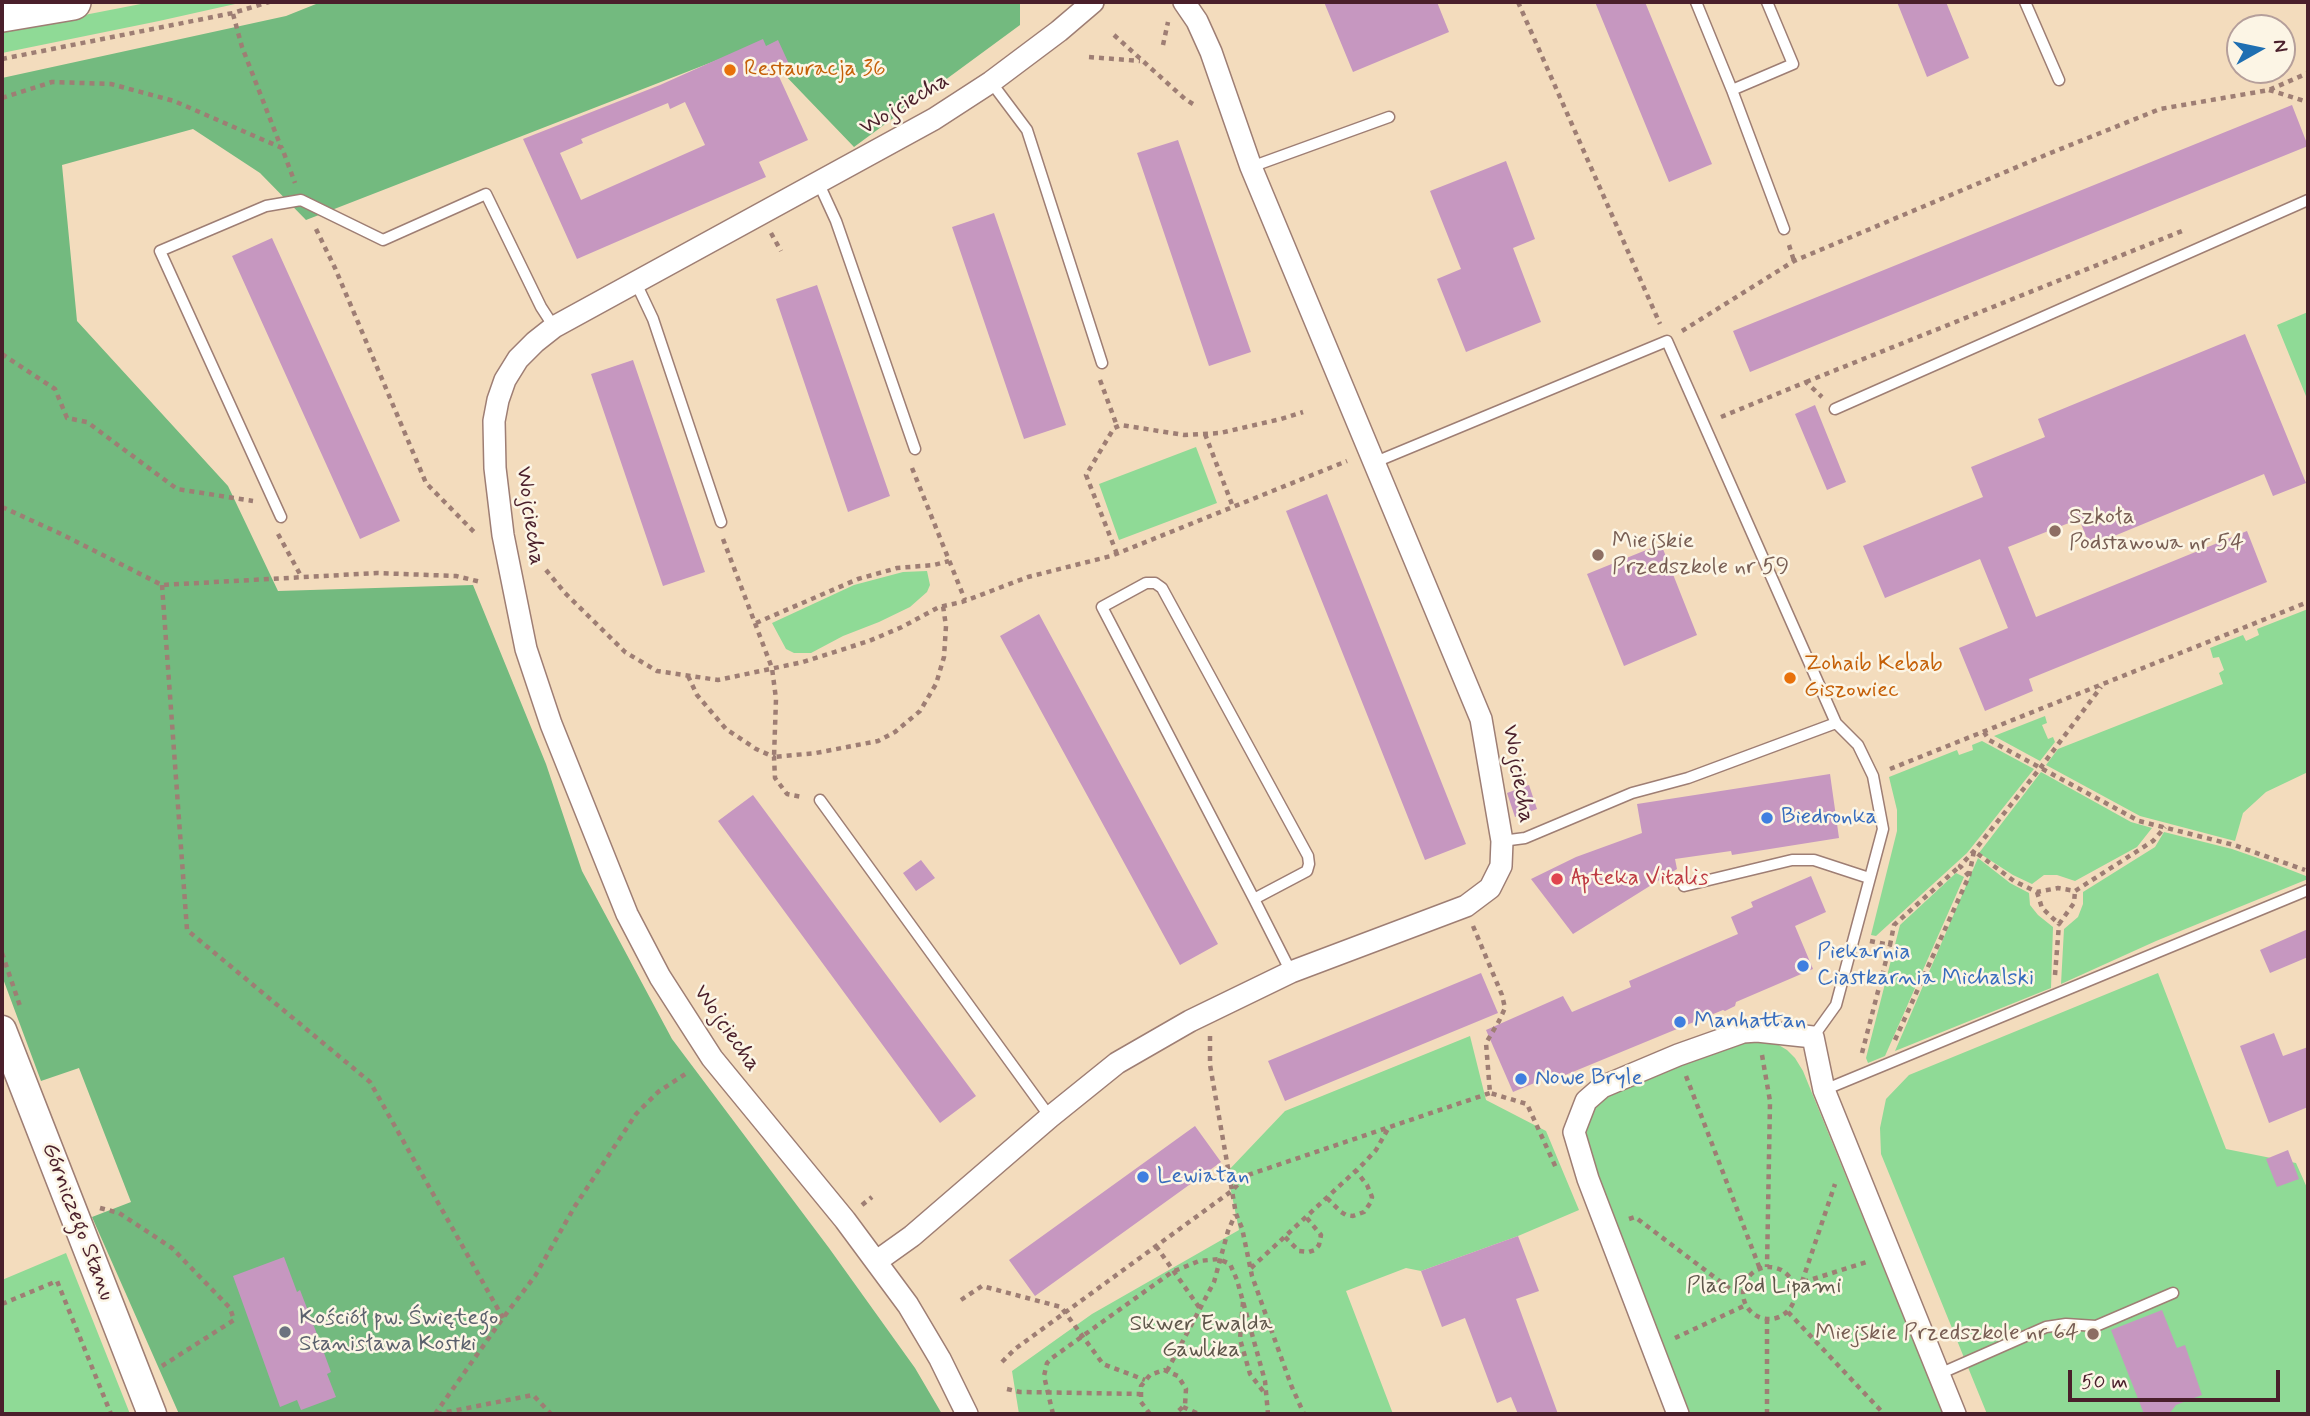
<!DOCTYPE html>
<html>
<head>
<meta charset="utf-8">
<style>
  body { margin:0 }
  #map { position:relative; width:2310px; height:1416px; overflow:hidden; background:#f3dcbd; font-family:Mynerve,sans-serif }
  canvas { display:block }
  .frame { position:absolute; inset:0; border:4px solid #4a1f2b; pointer-events:none }
  .north { position:absolute; left:2226px; top:14px; width:70px; height:70px; box-sizing:border-box; background:#fcf5e5; border:2px solid #b59f9b; border-radius:50%; rotate:81deg; font-size:19px; font-weight:700; line-height:28px; text-align:center; color:#4a1f2b }
  .north::after { content:''; display:block; margin:auto; width:24px; height:32px; background:#1f6fb2; clip-path:polygon(50% 0,100% 100%,50% 72%,0 100%) }
  .scale { position:absolute; left:2068px; top:1370px; width:212px; height:32px; box-sizing:border-box; border:4px solid #4a1f2b; border-top:0; padding-left:9px; font-size:21px; line-height:24px; white-space:nowrap; color:#4a1f2b; -webkit-text-stroke:5px #fcf5e5; paint-order:stroke }
</style>
</head>
<body>
<div id="map">
<canvas width="2310" height="1416"></canvas>
<div class="frame"></div>
<div class="north">N</div>
<div class="scale">50 m</div>
</div>
<script>
const context = document.querySelector('canvas').getContext('2d');
context.lineJoin = 'round';
function paint(path, color) {
  context.fillStyle = color;
  context.fill(path, 'evenodd');
}
function toPath(rows) {
  const path = new Path2D();
  for (const r of rows) {
    if (r.length === 3) {
      path.moveTo(r[0] + r[2], r[1]);
      path.arc(r[0], r[1], r[2], 0, 2 * Math.PI);
      continue;
    }
    path.moveTo(r[0], r[1]);
    for (let i = 2; i < r.length; i += 2) path.lineTo(r[i], r[i + 1]);
  }
  return path;
}
function trace(path, color, width, dash) {
  context.strokeStyle = color;
  context.lineWidth = width;
  context.lineCap = dash ? 'butt' : 'round';
  context.setLineDash(dash || []);
  context.stroke(path);
}
function write(font, color, halo, rows, align = 'center') {
  context.font = font + ' Mynerve,sans-serif';
  context.lineWidth = 5;
  context.setLineDash([]);
  context.textBaseline = 'middle';
  context.strokeStyle = halo;
  context.fillStyle = color;
  for (const [text, x, y, turn = 0] of rows) {
    context.save();
    context.translate(x, y);
    context.rotate((+turn || 0) * Math.PI / 180);
    context.textAlign = isNaN(turn) ? turn : align;
    if (halo) context.strokeText(text, 0, 0);
    context.fillText(text, 0, 0);
    context.restore();
  }
}
paint(toPath([
  [151,2,244,2,159,21,2,53,2,31],
  [2308,312,2308,401,2277,325],
  [1196,447,1217,503,1119,540,1099,484],
  [927,571,930,585,927,592,910,607,879,622,843,636,811,653,794,653,786,649,772,623,854,585,903,572],
  [2308,609,2308,772,2266,792,2243,813,2235,841,2140,816,2046,765,2058,749,2223,684,2219,673,2224,670,2219,657,2213,658,2210,648,2243,635,2246,641,2259,635,2257,629],
  [2045,716,2047,723,2042,725,2048,739,2053,737,2055,742,2040,761,1994,736],
  [1982,741,2034,769,1967,853,1876,936,1871,935,1897,831,1897,810,1889,777,1957,750,1959,755,1973,750,1972,745],
  [2041,772,2131,822,2152,828,2137,847,2075,881,2057,875,2044,875,2032,884,2013,875,1979,853],
  [2164,832,2232,849,2275,864,2306,876,2308,879,2156,941,2061,984,2064,929,2078,917,2083,904,2083,892,2155,847],
  [1978,858,2010,883,2029,893,2030,905,2038,915,2053,927,2051,988,1895,1051],
  [1956,873,1964,877,1885,1056,1868,1063,1866,1058,1900,925],
  [2158,973,2226,1149,2296,1163,2308,1190,2308,1414,1987,1414,1881,1154,1880,1128,1886,1099,1909,1075],
  [1470,1036,1486,1100,1546,1131,1579,1210,1518,1236,1421,1271,1406,1268,1346,1291,1393,1414,1019,1414,1012,1371,1092,1314,1239,1230,1227,1172,1285,1111],
  [1755,1040,1777,1044,1787,1050,1795,1058,1803,1071,1943,1414,1686,1414,1582,1139,1589,1113,1602,1098,1615,1091,1739,1042],
  [66,1253,130,1414,2,1414,2,1280]
]), '#8fda96');
paint(toPath([
  [321,2,1020,2,1020,25,854,147,756,45,306,220,260,173,193,129,62,165,77,321,228,486,278,591,473,585,546,764,582,871,672,1039,829,1248,915,1368,942,1414,179,1414,92,1217,131,1202,79,1068,41,1081,2,976,2,78,286,16]
]), '#73ba7f');
paint(toPath([
  [1324,2,1437,2,1449,32,1353,72],
  [1595,2,1645,2,1712,164,1669,182],
  [1897,2,1946,2,1969,58,1927,77],
  [763,39,766,46,778,40,789,64,776,70,808,140,759,162,766,177,577,259,523,139,660,85],
  [685,102,705,145,581,200,560,153,583,143,581,139,668,103,670,109],
  [2292,105,2308,146,1750,372,1733,331],
  [1178,140,1251,352,1209,366,1137,153],
  [1506,161,1535,239,1513,248,1541,322,1466,352,1437,279,1461,269,1430,191],
  [994,213,1066,425,1024,439,952,227],
  [272,238,400,521,360,539,232,256],
  [817,285,890,496,848,512,776,299],
  [2245,334,2306,483,2273,496,2264,474,2090,546,2079,519,2008,547,2036,617,2247,531,2267,582,2029,679,2033,691,1985,711,1959,648,2008,628,1980,559,1885,598,1863,546,1983,497,1971,467,2045,437,2038,419],
  [633,360,705,572,663,586,591,374],
  [1815,405,1846,482,1827,490,1795,414],
  [1327,494,1466,844,1425,860,1286,511],
  [1661,544,1697,635,1624,666,1587,574],
  [1039,614,1218,944,1180,965,1000,636],
  [1830,774,1839,838,1732,855,1731,851,1675,859,1677,869,1573,934,1531,879,1576,857,1642,833,1637,804],
  [1529,785,1537,809,1515,817,1507,793],
  [753,795,976,1096,940,1123,718,821],
  [921,860,935,878,916,891,903,873],
  [1811,876,1826,912,1795,926,1813,969,1736,1002,1735,1006,1725,1011,1723,1010,1546,1083,1544,1079,1513,1092,1486,1030,1563,996,1572,1012,1631,987,1629,981,1738,934,1731,917,1753,907,1751,902],
  [2308,929,2308,957,2270,973,2260,950],
  [1481,973,1498,1013,1285,1101,1268,1061],
  [2274,1033,2283,1056,2308,1047,2308,1107,2269,1123,2240,1046],
  [1195,1126,1221,1162,1035,1296,1009,1260],
  [2288,1150,2299,1179,2277,1187,2266,1159],
  [1518,1236,1539,1291,1516,1299,1558,1414,1518,1414,1511,1397,1497,1403,1465,1318,1442,1327,1421,1271],
  [284,1257,297,1292,300,1290,320,1342,331,1372,327,1374,336,1397,301,1410,297,1400,280,1407,233,1276],
  [2162,1310,2177,1348,2185,1345,2202,1395,2176,1405,2169,1414,2144,1414,2111,1330]
]), '#c697c0');
const service = toPath([
  [1696,2,1732,90,1784,229],
  [2025,2,2059,80],
  [991,82,1027,130,1102,363],
  [1732,90,1793,64,1767,2],
  [1251,167,1389,117],
  [819,184,836,221,915,449],
  [636,283,653,319,721,522],
  [1835,409,2308,200],
  [1373,463,1667,341,1836,723,1858,745,1873,776,1883,829,1836,1005,1813,1037],
  [281,517,160,251,266,206,301,200,383,240,486,194,541,307,554,327],
  [820,800,1050,1117],
  [1502,841,1525,838,1632,793,1688,778,1836,723],
  [1684,886,1792,860,1814,860,1869,878],
  [1254,899,1307,871,1309,864,1308,856,1162,588,1155,583,1146,583,1102,607,1254,899,1291,972],
  [1824,1090,2308,890],
  [1937,1375,2046,1327,2066,1324,2096,1326,2173,1293]
]);
const minor = toPath([
  [877,1261,912,1236,1050,1117,1117,1063,1190,1021,1291,972,1466,906,1490,888,1501,866,1502,841,1481,719,1251,167,1211,52,1197,21,1184,2],
  [967,1414,940,1359,908,1305,845,1220,712,1058,660,977,627,914,551,724,526,649,503,535,495,468,494,421,498,400,505,380,518,359,535,342,554,327,934,119,991,82,1059,31,1093,2],
  [1678,1414,1588,1179,1574,1132,1586,1101,1602,1087,1678,1055,1743,1032,1757,1031,1813,1037,1824,1090,1955,1414]
]);
const tertiary = toPath([
  [2,1030,152,1414]
]);
const primary = toPath([
  [2,14,73,2]
]);
trace(service, '#9e7e74', 13);
trace(minor, '#9e7e74', 24);
trace(tertiary, '#9e7e74', 31);
trace(primary, '#9e7e74', 38);
trace(toPath([
  [1518,2,1660,324],
  [233,14,242,47,281,147],
  [1114,35,1185,99,1193,104],
  [1163,45,1168,22],
  [1089,57,1140,61],
  [2,59,233,13,269,2],
  [2269,90,2308,102],
  [2,98,52,82,111,84,174,101,282,148,295,183],
  [316,229,335,268,426,483,475,533],
  [771,233,781,251],
  [1789,245,1794,261],
  [1682,331,1794,261,2048,154,2160,109,2269,90,2308,73],
  [2,354,55,389,67,418,87,422,177,489,253,501],
  [1100,380,1117,426],
  [1806,382,2182,231],
  [1721,417,1806,382,1822,397],
  [1205,434,1233,507],
  [912,468,965,600],
  [2,507,59,533,162,585,377,573,456,576,481,582],
  [278,534,301,576],
  [723,539,772,668,776,699,774,757,816,753,878,741,895,732,920,711,936,684,944,657,946,626,943,606],
  [1117,554,1086,475,1114,428,1121,425,1184,435,1220,433,1281,419,1303,412],
  [546,570,565,593,625,652,657,671,718,680,803,662,869,641,902,627,939,607,962,602,1028,577,1111,556,1347,461],
  [162,585,187,930,370,1082,503,1318],
  [756,623,858,579,897,568,934,565,949,561],
  [688,676,697,695,726,729,756,749,774,757,775,778,787,794,802,797],
  [1984,732,1989,740,2139,821,2234,845,2305,870],
  [1890,769,2308,602],
  [1969,876,1974,851,2014,881,2037,892,2058,888,2075,891,2153,841,2165,827],
  [2037,892,2042,908,2059,924,2074,903,2075,891],
  [1473,926,1502,995,1505,1008,1499,1021,1486,1043,1490,1093,1527,1104,1557,1170],
  [1870,941,1890,945,1894,925,1960,866],
  [2,953,21,1009],
  [2055,975,2059,924],
  [1210,1036,1210,1065,1236,1214,1242,1228,1252,1276,1291,1385,1304,1414],
  [1895,1040,1969,876,1960,866,1974,851,2041,767,2101,687],
  [1862,1053,1890,945],
  [1762,1055,1770,1101,1767,1267],
  [1686,1076,1760,1269],
  [1327,1198,1341,1212,1346,1215,1353,1216,1364,1212,1371,1202,1372,1197,1367,1185,1356,1171],
  [862,1205,872,1197],
  [100,1208,119,1213,172,1248,230,1308,234,1320,162,1366],
  [1629,1219,1635,1217,1734,1292,1743,1294],
  [1285,1237,1299,1251,1309,1252,1315,1250,1319,1245,1321,1235,1306,1217],
  [1156,1246,1201,1310],
  [1769,1293,26],
  [1251,1268,1363,1164,1376,1150,1389,1127],
  [1802,1282,1835,1184],
  [1794,1285,1867,1262],
  [961,1300,982,1286,1061,1307,1103,1364,1145,1380],
  [1243,1302,1240,1339,1250,1374,1266,1395],
  [2,1304,57,1281,111,1414],
  [1788,1312,1884,1414],
  [1767,1319,1767,1414],
  [1675,1338,1746,1305],
  [1002,1362,1015,1349,1233,1190,1245,1176,1490,1093],
  [1167,1371,1214,1282,1228,1231,1235,1215],
  [1007,1389,1020,1392,1140,1394],
  [1183,1407,1199,1414],
  [435,1414,503,1318,535,1276,575,1206,636,1114,658,1092,687,1073],
  [437,1414,533,1395,551,1414],
  [1053,1414,1044,1376,1047,1363,1052,1358,1172,1272,1199,1261,1219,1259,1230,1264,1237,1280,1265,1381,1268,1414],
  [1150,1414,1141,1402,1141,1386,1150,1375,1164,1370,1178,1376,1186,1389,1185,1405,1175,1414]
]), '#9e7e74', 4.5, [5, 5]);
trace(service, '#fff', 10);
trace(minor, '#fff', 21);
trace(tertiary, '#fff', 28);
trace(primary, '#fff', 35);
for (const [x, y, r, color] of [
  [730,70,7,"#e8710a"],
  [2055,531,7,"#8d6e63"],
  [1598,555,7,"#8d6e63"],
  [1790,678,7,"#e8710a"],
  [1767,818,7,"#3f7fe0"],
  [1557,879,7,"#e0444e"],
  [1803,966,7,"#3f7fe0"],
  [1680,1022,7,"#3f7fe0"],
  [1521,1079,7,"#3f7fe0"],
  [1143,1177,7,"#3f7fe0"],
  [285,1332,7,"#6b7280"],
  [2093,1334,7,"#8d6e63"]
]) {
  const dot = new Path2D();
  dot.arc(x, y, r, 0, 2 * Math.PI);
  context.fillStyle = color;
  context.fill(dot);
  trace(dot, '#fcf5e5', 2.5);
}
write('23px', '#c56008', '#fcf5e5', [
  ["Restauracja 36",744,70],
  ["Zohaib Kebab",1804,665],
  ["Giszowiec",1804,691]
], 'left');
write('23px', '#4a1f2b', '#fcf5e5', [
  ["Wojciecha",905,105,-31],
  ["Wojciecha",529,516,82],
  ["Wojciecha",1517,774,80],
  ["Wojciecha",726,1029,55],
  ["Górniczego Stanu",77,1222,69]
]);
write('23px', '#785e54', '#fcf5e5', [
  ["Szkoła",2069,518],
  ["Podstawowa nr 54",2069,544],
  ["Miejskie",1612,542],
  ["Przedszkole nr 59",1612,568],
  ["Miejskie Przedszkole nr 64",2079,1334,"right"]
], 'left');
write('23px', '#366cbe', '#fcf5e5', [
  ["Biedronka",1781,818],
  ["Piekarnia",1817,953],
  ["Ciastkarnia Michalski",1817,979],
  ["Manhattan",1694,1022],
  ["Nowe Bryle",1535,1079],
  ["Lewiatan",1157,1177]
], 'left');
write('23px', '#be3a42', '#fcf5e5', [
  ["Apteka Vitalis",1571,879]
], 'left');
write('23px', '#5f574b', '#fcf5e5', [
  ["Plac Pod Lipami",1764,1287],
  ["Skwer Ewalda",1201,1325],
  ["Gawlika",1201,1351]
]);
write('23px', '#5b616d', '#fcf5e5', [
  ["Kościół pw. Świętego",299,1319],
  ["Stanisława Kostki",299,1345]
], 'left');
</script>
</body>
</html>
